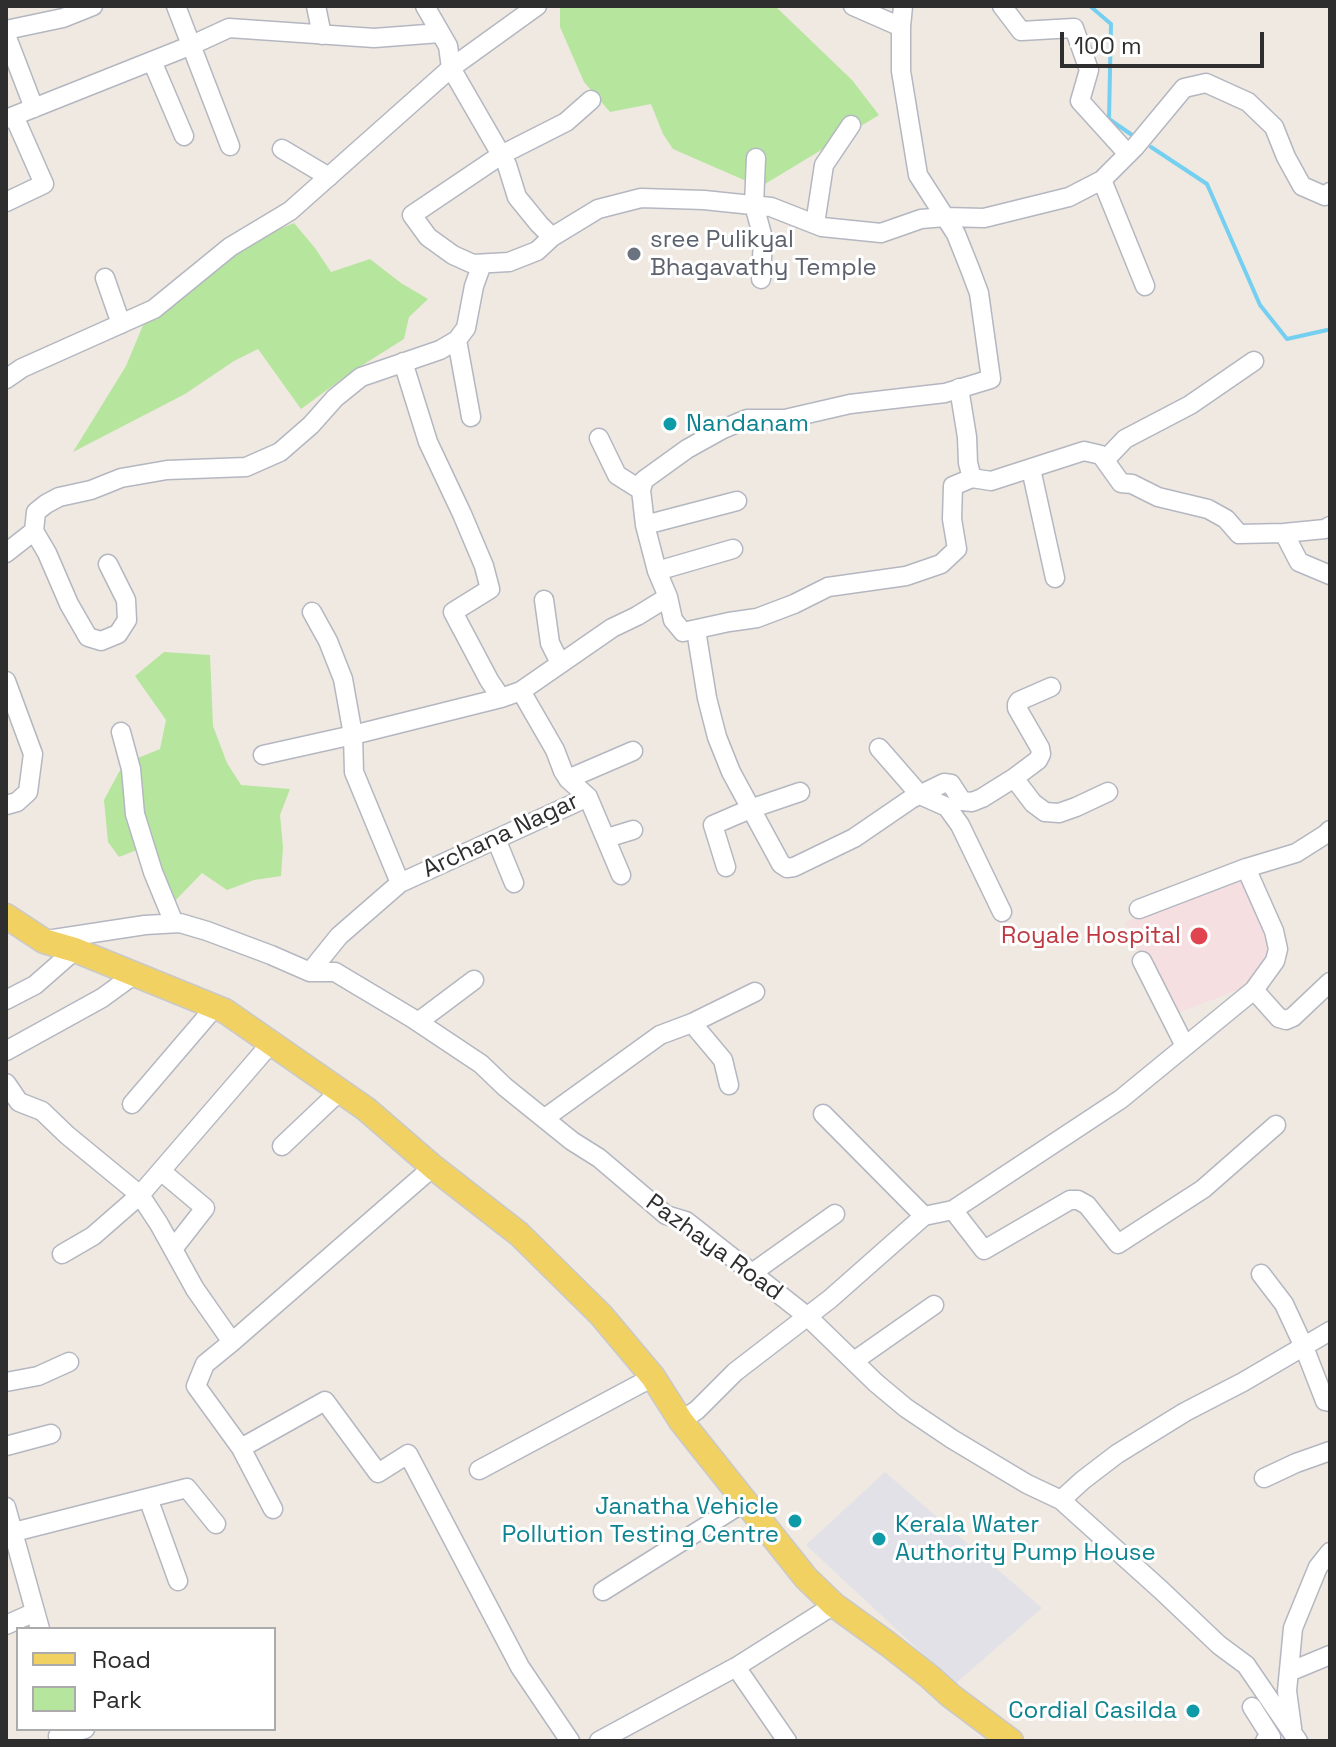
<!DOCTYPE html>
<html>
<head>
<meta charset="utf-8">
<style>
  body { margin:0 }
  #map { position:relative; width:1336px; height:1747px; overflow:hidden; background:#efe9e1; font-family:"Space Grotesk",sans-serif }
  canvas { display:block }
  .frame { position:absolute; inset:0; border:8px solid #2e2e2e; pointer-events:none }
  .legend { position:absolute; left:16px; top:1627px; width:260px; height:104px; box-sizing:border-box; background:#fff; border:2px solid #ababab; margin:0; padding:10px 14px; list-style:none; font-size:24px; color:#2e2e2e }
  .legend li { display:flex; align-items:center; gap:16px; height:40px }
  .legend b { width:40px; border:2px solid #ababab }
  .scale { position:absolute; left:1060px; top:32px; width:204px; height:36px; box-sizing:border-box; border:4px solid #2e2e2e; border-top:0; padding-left:10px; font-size:24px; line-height:28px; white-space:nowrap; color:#2e2e2e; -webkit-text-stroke:6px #fff; paint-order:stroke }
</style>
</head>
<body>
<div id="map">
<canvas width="1336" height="1747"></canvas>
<div class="frame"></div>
<ul class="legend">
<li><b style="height:10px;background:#f2d163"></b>Road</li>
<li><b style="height:22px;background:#b6e59e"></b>Park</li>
</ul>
<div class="scale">100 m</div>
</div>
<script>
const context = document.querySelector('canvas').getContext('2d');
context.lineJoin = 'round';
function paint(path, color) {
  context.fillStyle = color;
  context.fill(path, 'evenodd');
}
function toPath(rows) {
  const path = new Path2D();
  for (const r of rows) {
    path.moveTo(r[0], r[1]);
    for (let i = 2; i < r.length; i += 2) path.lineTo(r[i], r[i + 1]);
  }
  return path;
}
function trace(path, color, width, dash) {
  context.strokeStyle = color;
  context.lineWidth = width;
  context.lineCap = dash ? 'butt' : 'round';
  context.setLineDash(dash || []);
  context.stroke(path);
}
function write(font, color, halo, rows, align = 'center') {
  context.font = font + ' "Space Grotesk",sans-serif';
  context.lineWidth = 6;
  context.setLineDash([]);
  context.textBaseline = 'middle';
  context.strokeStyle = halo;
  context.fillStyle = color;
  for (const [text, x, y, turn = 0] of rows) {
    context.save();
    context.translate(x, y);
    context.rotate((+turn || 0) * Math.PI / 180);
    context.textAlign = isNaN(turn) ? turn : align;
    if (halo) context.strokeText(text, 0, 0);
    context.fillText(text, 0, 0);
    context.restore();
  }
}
paint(toPath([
  [885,1472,1042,1608,955,1684,806,1545]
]), '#e3e1e8');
paint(toPath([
  [1243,877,1271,950,1256,983,1170,1016,1125,922]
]), '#f5dfe0');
paint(toPath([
  [560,6,775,6,852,80,879,115,760,187,673,149,663,134,651,104,610,112,584,82,560,27],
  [294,223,315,248,331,272,370,259,401,283,428,299,409,317,404,339,350,373,301,409,258,349,234,361,185,394,73,452,126,366,144,323,164,308,188,268],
  [164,652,210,655,213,726,227,763,241,785,290,789,280,815,283,847,281,876,254,880,227,890,202,873,170,906,137,850,119,857,108,842,104,800,119,772,133,760,160,749,166,720,135,676]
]), '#b6e59e');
trace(toPath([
  [1090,6,1111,24,1109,119,1132,135],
  [1151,147,1207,184,1260,305,1287,339,1327,330]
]), '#75cff0', 4);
const minor = toPath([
  [176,6,230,146],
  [316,6,322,35],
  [425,6,448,46,451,68,507,165,517,197,539,224,552,237],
  [853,6,901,27],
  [1002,6,1021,31,1074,28,1089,70,1080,101,1128,154],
  [6,30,63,18,93,6],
  [6,35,34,108],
  [152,61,184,136],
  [591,100,566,122,501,155,412,215,428,237,453,255,473,264,509,262,537,251,552,237,598,209,641,198,704,200,771,207,822,227,881,233,921,219,945,217,984,218,1069,197,1102,180,1135,147,1184,88,1206,83,1248,102,1274,127,1286,157,1302,186,1325,196,1330,192],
  [6,119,192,45,229,28,374,38,440,33],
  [282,149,329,177],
  [756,158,754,205,763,238,761,279],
  [1102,180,1145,286],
  [6,202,44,184,14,116],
  [815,224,824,165,851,125],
  [105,278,121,324],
  [457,340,471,417],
  [403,362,428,442,462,514,484,566,490,589,453,612,489,680,501,698,521,691],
  [6,379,22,368,154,309,230,247,290,211,451,68,537,6],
  [959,388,967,437,968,463,972,478,991,481,1084,451,1101,455,1121,483,1132,484,1158,497,1208,509,1226,519,1239,534,1284,533,1325,529,1330,526],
  [599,438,617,475,641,490],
  [1105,460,1125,439,1190,405,1254,361],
  [1031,469,1055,578],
  [645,525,737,501],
  [34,531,47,553,69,604,88,637,101,641,118,634,127,620,126,600,108,564],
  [1284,533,1299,562,1330,575],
  [6,553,34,531,36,512,46,504,59,497,91,490,121,478,167,470,246,467,280,452,311,425,335,398,361,377,440,350,457,340,466,328,474,286,482,264],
  [657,571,733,549],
  [668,597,673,620,683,632,729,622,757,618,794,604,828,587,906,576,941,564,957,549,952,519,953,486,972,478],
  [544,600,550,643,560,663],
  [312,612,328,641,343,679,353,735,354,772,400,883],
  [696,630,707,698,717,737,731,772,781,864,787,868,794,867,854,838,911,799,944,783,951,784,962,801,972,802,982,798,1014,778,1033,803,1045,812,1059,813,1076,807,1108,792],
  [6,681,33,754,28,792,17,802,6,805],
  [121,732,131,769,135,814,153,872,174,923],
  [879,748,920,795,947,807,960,825,1002,912],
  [263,755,353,735,501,698],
  [1014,778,1038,760,1041,754,1040,748,1017,708,1017,704,1019,701,1051,687],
  [568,779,633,751],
  [588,797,621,875],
  [607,838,633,830],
  [496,839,514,883],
  [726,867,713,825,750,809,800,792],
  [1139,909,1246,868],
  [47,940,145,925,180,923,207,931,271,955,310,972,335,972,412,1018,481,1064,505,1087,572,1141,599,1158,666,1215,686,1221,808,1317,876,1383,906,1408,952,1439,1027,1484,1061,1500,1161,1590,1219,1645,1246,1665,1298,1741],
  [1142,961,1185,1046],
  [310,972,339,936,400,883,588,797,568,779,563,771,555,750,521,691,612,628,637,616,668,597,657,571,645,525,641,490,644,480,687,449,723,429,747,419,785,419,850,404,945,393,991,379,979,293,970,269,956,234,918,175,901,71,901,27,903,6],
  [1254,990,1279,1018,1286,1020,1293,1017,1330,982],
  [6,1000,35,985,75,950],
  [418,1022,474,980],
  [692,1023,723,1060,729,1085],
  [6,1051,102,998,135,974],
  [6,1083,19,1102,42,1111,67,1135,140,1195,159,1224,195,1289,232,1342],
  [132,1104,215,1007],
  [823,1114,924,1216],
  [545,1118,660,1035,692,1023,755,992],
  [282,1146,341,1090],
  [161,1171,205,1208,173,1249],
  [953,1210,984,1250,1070,1200,1078,1200,1087,1205,1118,1244,1203,1189,1276,1125],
  [62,1254,93,1236,140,1195,272,1042],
  [752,1273,835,1214],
  [1261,1274,1284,1304,1304,1347,1325,1401,1330,1402],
  [854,1361,934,1305],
  [6,1382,38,1376,69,1362],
  [681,1421,697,1410,735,1372,830,1299,924,1216,953,1210,1121,1099,1254,990,1275,961,1278,949,1274,931,1246,868,1296,853,1326,834,1330,830],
  [6,1446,51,1434],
  [241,1448,325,1401,378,1473,408,1454,520,1667,570,1741],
  [479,1470,653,1377],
  [1264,1478,1296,1463,1330,1451],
  [148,1498,178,1581],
  [1061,1500,1083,1480,1117,1454,1185,1412,1243,1382,1330,1331],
  [6,1507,40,1629],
  [273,1509,241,1448,196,1386,205,1364,232,1342,433,1167],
  [14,1532,187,1488,216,1524],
  [603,1591,746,1501],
  [6,1625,35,1612],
  [736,1667,787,1741],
  [1289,1672,1330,1655],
  [1252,1707,1271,1737,1265,1741],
  [1292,1728,1287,1691,1293,1628,1318,1567,1330,1552],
  [58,1736,85,1729],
  [599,1741,736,1667,834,1605]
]);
const major = toPath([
  [6,916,44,941,75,950,225,1011,366,1109,433,1167,519,1234,601,1315,653,1377,681,1421,806,1578,834,1605,888,1644,930,1677,951,1696,1011,1741]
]);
trace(minor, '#b4b7c1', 21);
trace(major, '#c9c9c9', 27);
trace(minor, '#fff', 18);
trace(major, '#f2d163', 24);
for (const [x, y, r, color] of [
  [634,254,8,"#6b7280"],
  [670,424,8,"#0f9aa8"],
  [1199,936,10,"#e0444e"],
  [795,1521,8,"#0f9aa8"],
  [879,1539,8,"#0f9aa8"],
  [1193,1711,8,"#0f9aa8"]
]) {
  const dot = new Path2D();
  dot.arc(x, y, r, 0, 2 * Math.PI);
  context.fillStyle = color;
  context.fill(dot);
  trace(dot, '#fff', 3);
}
write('24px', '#5b616d', '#fff', [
  ["sree Pulikyal",650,240],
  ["Bhagavathy Temple",650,268]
], 'left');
write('24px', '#0d838f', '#fff', [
  ["Nandanam",686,424],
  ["Janatha Vehicle",779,1507,"right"],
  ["Pollution Testing Centre",779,1535,"right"],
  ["Kerala Water",895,1525],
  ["Authority Pump House",895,1553],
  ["Cordial Casilda",1177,1711,"right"]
], 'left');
write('24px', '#2e2e2e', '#fff', [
  ["Archana Nagar",501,836,-25],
  ["Pazhaya Road",714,1248,36]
]);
write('24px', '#be3a42', '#fff', [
  ["Royale Hospital",1181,936]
], 'right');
</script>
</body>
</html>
